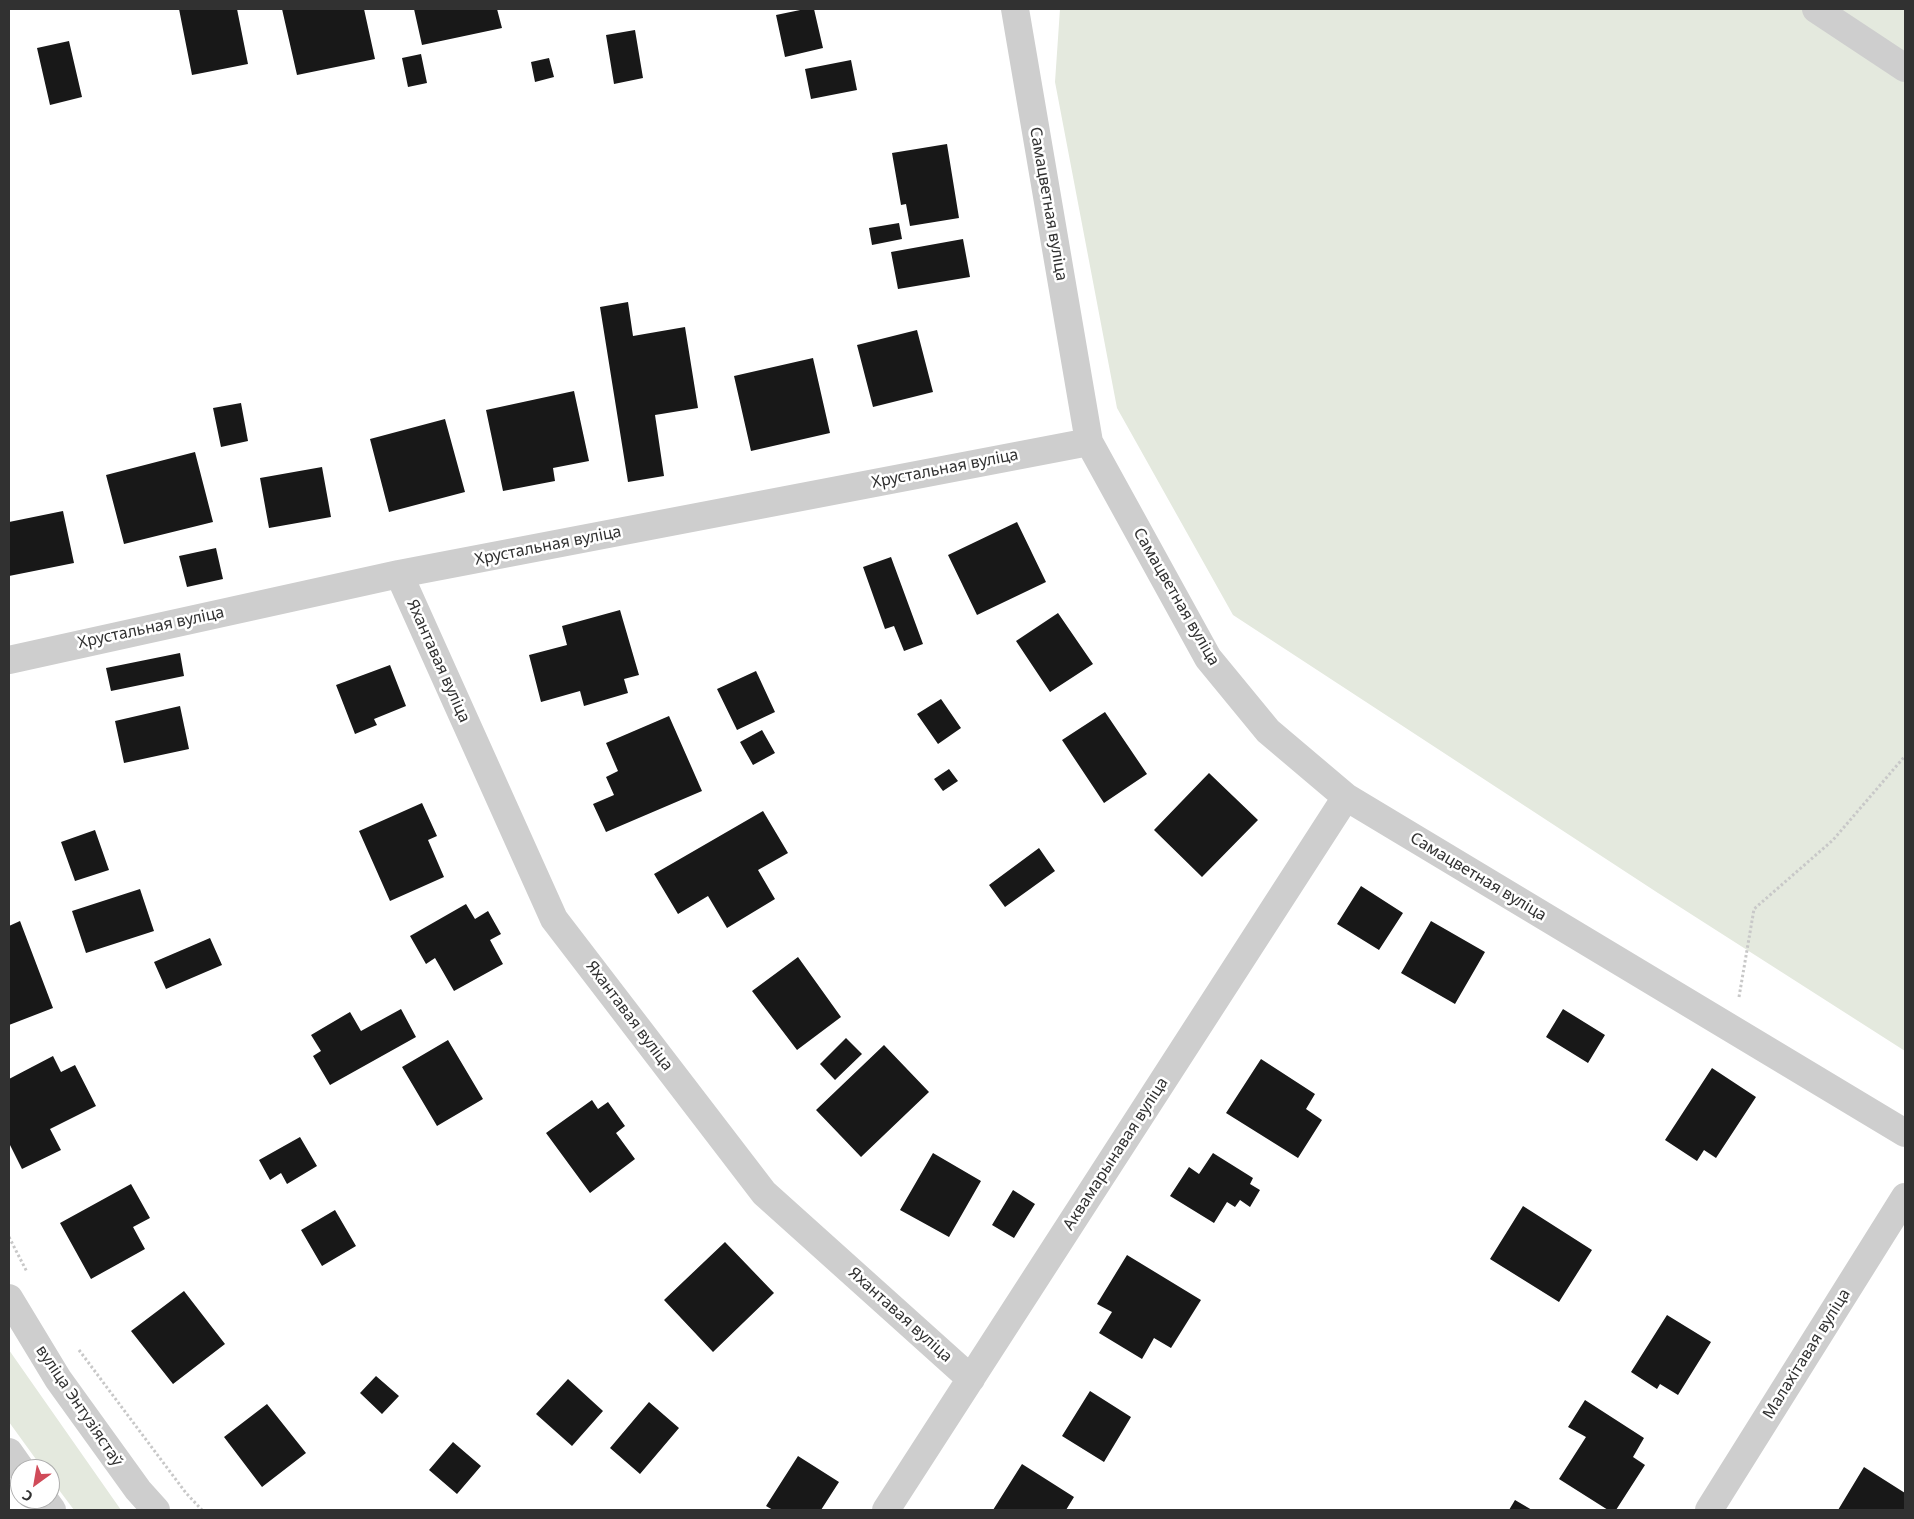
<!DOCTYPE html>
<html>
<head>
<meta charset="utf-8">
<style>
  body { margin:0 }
  #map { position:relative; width:1914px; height:1519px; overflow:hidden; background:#fff; font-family:"Noto Sans",sans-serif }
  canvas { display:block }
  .frame { position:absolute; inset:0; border:10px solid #313131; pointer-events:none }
  .north { position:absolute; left:10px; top:1459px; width:50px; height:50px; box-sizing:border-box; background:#fff; border:1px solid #adadad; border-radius:50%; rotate:212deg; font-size:14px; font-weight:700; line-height:20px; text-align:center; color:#313131 }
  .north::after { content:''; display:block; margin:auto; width:18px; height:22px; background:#d04b59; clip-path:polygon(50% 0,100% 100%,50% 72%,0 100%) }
</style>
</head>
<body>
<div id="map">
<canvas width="1914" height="1519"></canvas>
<div class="frame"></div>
<div class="north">С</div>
</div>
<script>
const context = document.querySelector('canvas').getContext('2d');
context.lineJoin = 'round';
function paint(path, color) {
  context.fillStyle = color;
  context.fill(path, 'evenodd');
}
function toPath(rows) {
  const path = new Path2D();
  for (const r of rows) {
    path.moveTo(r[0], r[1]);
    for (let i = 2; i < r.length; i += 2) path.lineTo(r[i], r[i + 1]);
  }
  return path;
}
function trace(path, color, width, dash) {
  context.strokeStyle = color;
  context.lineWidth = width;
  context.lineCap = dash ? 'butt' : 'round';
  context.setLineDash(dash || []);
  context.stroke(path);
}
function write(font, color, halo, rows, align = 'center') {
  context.font = font + ' "Noto Sans",sans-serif';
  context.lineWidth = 5;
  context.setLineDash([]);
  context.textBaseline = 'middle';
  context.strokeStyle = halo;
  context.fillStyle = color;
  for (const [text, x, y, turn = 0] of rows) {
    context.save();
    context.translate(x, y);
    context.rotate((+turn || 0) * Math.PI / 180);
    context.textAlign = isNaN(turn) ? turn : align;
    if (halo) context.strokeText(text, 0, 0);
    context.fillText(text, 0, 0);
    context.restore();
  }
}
paint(toPath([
  [1060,9,1905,9,1905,1051,1658,893,1233,615,1117,408,1055,82],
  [9,1350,121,1510,74,1510,50,1478,50,1469,43,1469,9,1422]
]), '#e4e9de');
paint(toPath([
  [179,9,237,9,248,64,192,75],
  [282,9,364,9,375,59,297,75],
  [414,9,497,9,502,28,422,45],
  [805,9,814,9,823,48,785,57,776,15],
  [635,30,643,78,614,84,606,35],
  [69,41,82,97,50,105,37,48],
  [421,54,427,83,408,87,402,58],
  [549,58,554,77,535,82,531,62],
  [851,60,857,90,811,99,805,69],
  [947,144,959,218,910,226,906,204,901,205,892,153],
  [899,223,902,239,872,245,869,228],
  [963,239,970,277,898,289,891,252],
  [628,302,633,336,685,327,698,408,655,415,664,476,628,482,600,307],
  [917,330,933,392,873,407,857,345],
  [813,358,830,433,751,451,734,376],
  [574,391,589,461,553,468,555,481,503,491,486,410],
  [241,403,248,441,221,447,213,408],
  [445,419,465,492,389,512,370,439],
  [195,452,213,522,124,544,106,475],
  [322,467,331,517,269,528,260,478],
  [63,511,74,563,9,576,9,522],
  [1017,522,1046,582,977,615,948,555],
  [216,548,223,579,187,587,179,556],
  [891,557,923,644,904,651,894,626,885,629,863,567],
  [620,610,639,675,624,679,628,693,584,706,580,691,541,702,529,655,567,645,562,626],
  [1058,613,1093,664,1050,692,1016,641],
  [180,653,184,676,111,691,106,668],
  [390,665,406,706,374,719,377,725,355,734,336,685],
  [756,671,775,712,737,730,717,689],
  [941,699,961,728,938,744,917,714],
  [180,706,189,749,124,763,115,721],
  [1105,712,1147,774,1104,803,1062,740],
  [669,716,702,791,606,832,593,804,614,795,606,777,618,771,606,743],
  [762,730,775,753,753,765,740,742],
  [949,769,958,781,943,791,934,779],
  [1209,773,1258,820,1202,877,1154,830],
  [422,803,437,836,428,840,444,877,390,901,359,831],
  [763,811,788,853,758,870,775,899,727,928,708,896,678,914,654,874],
  [95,830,109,870,75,881,61,842],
  [1039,848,1055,871,1005,907,989,885],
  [1361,886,1403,913,1379,950,1337,924],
  [140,889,154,931,86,953,72,911],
  [466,904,475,919,488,911,501,934,490,940,503,964,454,991,435,958,426,964,410,936],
  [20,921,53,1008,9,1025,9,926],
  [1431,921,1485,952,1455,1004,1401,973],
  [210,938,222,965,166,989,154,962],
  [798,957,841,1017,797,1050,752,991],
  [401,1009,416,1037,330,1085,313,1056,321,1051,311,1035,350,1012,361,1031],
  [1563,1009,1605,1035,1588,1063,1546,1037],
  [846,1038,862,1054,835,1080,820,1064],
  [448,1040,483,1099,437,1126,402,1067],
  [884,1045,929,1092,861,1157,816,1110],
  [53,1056,61,1072,75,1065,96,1106,50,1129,61,1150,22,1169,9,1143,9,1079],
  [1261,1059,1315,1094,1306,1109,1322,1120,1298,1158,1226,1113],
  [1712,1068,1756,1097,1716,1158,1704,1150,1697,1161,1665,1140],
  [592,1100,598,1109,608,1102,625,1126,616,1133,635,1159,590,1193,546,1133],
  [300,1137,317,1166,287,1184,281,1173,270,1180,259,1160],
  [933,1153,981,1181,949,1237,900,1210],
  [1213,1153,1253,1178,1250,1184,1260,1190,1250,1207,1240,1200,1235,1207,1227,1202,1214,1223,1170,1196,1189,1167,1199,1174],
  [131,1184,150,1218,133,1227,145,1249,91,1279,60,1223],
  [1013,1190,1035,1204,1014,1238,992,1225],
  [1523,1206,1592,1250,1559,1302,1490,1259],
  [335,1210,356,1246,322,1266,301,1230],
  [725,1242,774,1293,713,1352,664,1300],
  [1127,1255,1201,1300,1171,1348,1154,1338,1142,1359,1099,1333,1112,1312,1097,1304],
  [184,1291,225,1344,173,1384,131,1331],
  [1667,1315,1711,1342,1678,1395,1660,1384,1657,1389,1631,1372],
  [376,1376,399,1396,382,1414,360,1393],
  [568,1379,603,1411,572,1446,536,1414],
  [1090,1391,1131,1417,1104,1462,1062,1436],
  [1585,1400,1644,1438,1633,1457,1645,1465,1616,1510,1608,1510,1559,1479,1586,1437,1568,1427],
  [649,1402,679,1428,640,1474,610,1448],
  [267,1404,306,1453,262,1487,224,1437],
  [453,1442,481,1466,457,1494,429,1470],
  [798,1456,839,1482,821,1510,773,1510,766,1506],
  [1022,1464,1074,1497,1066,1510,993,1510],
  [1864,1467,1905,1493,1905,1510,1838,1510],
  [1515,1500,1532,1510,1509,1510]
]), '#181818');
trace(toPath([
  [1739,997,1754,909,1833,840,1905,756],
  [9,1237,27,1272],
  [79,1350,186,1493,202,1510]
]), '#c8c8c8', 3, [2.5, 2.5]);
trace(toPath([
  [1015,9,1089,442,1208,658,1268,731,1346,797,1905,1133],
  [1816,9,1905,68],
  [399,574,554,919,764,1193,971,1379],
  [9,660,399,574,1089,442],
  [9,1298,58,1379,138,1490,156,1510],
  [9,1452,21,1469],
  [44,1499,52,1510],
  [886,1510,1346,797],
  [1709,1510,1905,1197]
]), '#cecece', 28);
write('16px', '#313131', '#fff', [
  ["Самацветная вуліца",1048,204,80],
  ["Хрустальная вуліца",945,469,-11],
  ["Хрустальная вуліца",548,546,-11],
  ["Самацветная вуліца",1176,597,60],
  ["Хрустальная вуліца",151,628,-12],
  ["Яхантавая вуліца",438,661,66],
  ["Самацветная вуліца",1478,877,31],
  ["Яхантавая вуліца",629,1016,53],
  ["Аквамарынавая вуліца",1116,1154,-57],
  ["Яхантавая вуліца",900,1315,42],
  ["Малахітавая вуліца",1807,1354,-58],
  ["вуліца Энтузіястаў",79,1406,56]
]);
</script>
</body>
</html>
